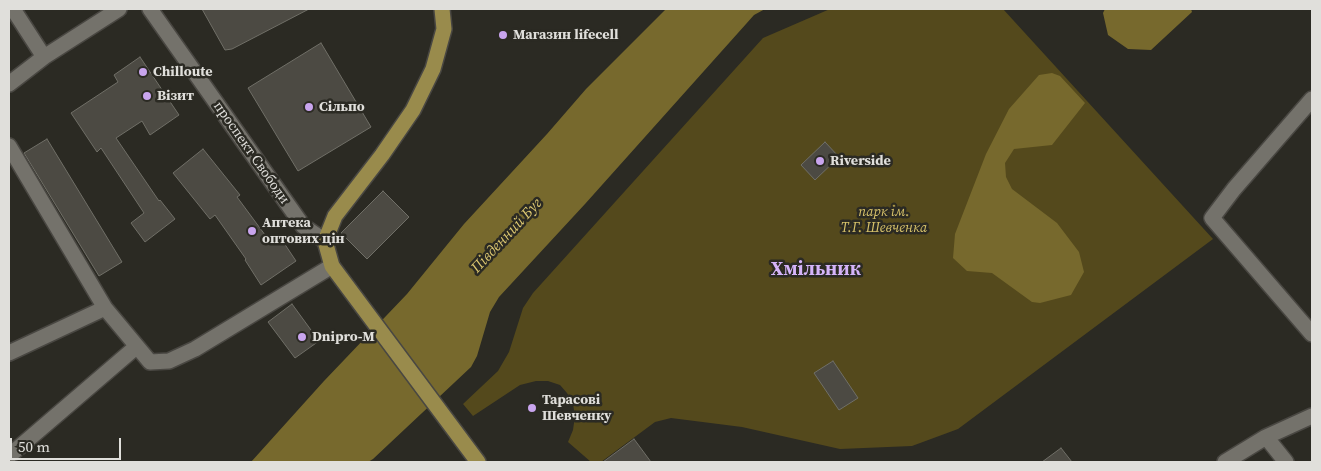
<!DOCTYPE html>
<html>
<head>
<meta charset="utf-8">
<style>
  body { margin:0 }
  #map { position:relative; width:1321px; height:471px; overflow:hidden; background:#2b2a23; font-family:"Source Serif 4",serif }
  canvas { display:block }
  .frame { position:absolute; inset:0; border:10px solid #e0dfdb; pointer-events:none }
  .scale { position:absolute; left:10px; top:438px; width:111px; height:22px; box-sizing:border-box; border:2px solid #e0dfdb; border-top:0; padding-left:6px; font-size:15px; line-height:18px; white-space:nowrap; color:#e0dfdb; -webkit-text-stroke:4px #2b2a23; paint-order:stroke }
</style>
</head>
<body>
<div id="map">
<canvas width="1321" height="471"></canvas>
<div class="frame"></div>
<div class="scale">50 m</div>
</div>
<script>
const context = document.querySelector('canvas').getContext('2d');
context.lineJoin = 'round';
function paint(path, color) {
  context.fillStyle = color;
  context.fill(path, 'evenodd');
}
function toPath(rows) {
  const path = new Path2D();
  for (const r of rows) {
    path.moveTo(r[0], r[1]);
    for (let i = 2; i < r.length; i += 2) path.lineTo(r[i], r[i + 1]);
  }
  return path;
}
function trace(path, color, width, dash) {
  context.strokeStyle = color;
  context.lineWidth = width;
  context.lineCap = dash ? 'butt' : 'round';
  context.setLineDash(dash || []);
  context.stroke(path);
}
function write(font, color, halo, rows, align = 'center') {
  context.font = font + ' "Source Serif 4",serif';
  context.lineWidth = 5;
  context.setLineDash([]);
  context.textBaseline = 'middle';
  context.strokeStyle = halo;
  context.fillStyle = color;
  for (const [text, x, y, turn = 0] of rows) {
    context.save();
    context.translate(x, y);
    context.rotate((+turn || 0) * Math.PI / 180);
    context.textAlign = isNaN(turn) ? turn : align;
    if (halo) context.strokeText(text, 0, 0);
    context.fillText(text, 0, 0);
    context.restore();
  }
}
paint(toPath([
  [830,9,1003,9,1213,239,958,429,912,446,840,449,742,427,671,418,655,422,601,462,591,462,568,442,573,430,575,416,573,404,567,393,560,385,548,381,536,381,520,385,473,416,463,404,498,371,509,352,523,308,533,293,763,38]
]), '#54491c');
paint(toPath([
  [666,9,765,9,754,15,746,24,585,204,499,297,490,312,477,356,471,367,373,459,368,462,251,462,324,381,407,294,464,224,547,134,586,89],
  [1105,9,1191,9,1192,12,1151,50,1128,49,1108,35,1103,13],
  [1052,73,1060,76,1085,103,1052,145,1014,149,1005,163,1006,177,1012,189,1057,223,1079,252,1084,272,1071,295,1040,303,1032,302,992,273,967,271,953,258,955,234,986,154,1009,109,1039,75]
]), '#77692d');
const building = toPath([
  [202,9,309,9,232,49,225,50,202,9],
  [321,43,371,127,298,171,248,88,321,43],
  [140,57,179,115,150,135,142,121,116,138,159,201,160,200,175,219,145,242,131,223,144,213,101,148,97,152,71,113,118,82,114,75,140,57],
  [47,139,122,262,99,276,24,153,47,139],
  [825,142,839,157,815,180,801,165,825,142],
  [203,149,240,195,237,197,271,243,280,237,296,261,261,285,245,260,246,259,215,215,210,219,173,173,203,149],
  [383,191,409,217,367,259,341,233,383,191],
  [292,304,319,341,295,358,268,322,292,304],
  [833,361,858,398,839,410,814,373,833,361],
  [634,439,651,462,603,462,634,439],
  [1061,448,1072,462,1042,462,1061,448]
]);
paint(building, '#4c4a43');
trace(building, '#706f67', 1);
const minor = toPath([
  [13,9,44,57],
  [150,9,303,226,325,241],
  [9,84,44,57,119,9],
  [1312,99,1234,189,1212,218,1312,334],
  [9,146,105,308,150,362,169,361,195,349,332,266],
  [9,353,105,308],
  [1266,437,1286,462],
  [9,456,136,347],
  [1225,462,1266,437,1312,416]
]);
const major = toPath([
  [442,9,444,29,433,69,413,110,382,155,335,216,325,241,332,266,478,462]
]);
trace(minor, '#494742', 18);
trace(major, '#494742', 18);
trace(minor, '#74726b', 15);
trace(major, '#998b4c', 15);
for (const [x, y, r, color] of [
  [503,35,5,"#c9a5ee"],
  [143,72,5,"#c9a5ee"],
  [147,96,5,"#c9a5ee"],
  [309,107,5,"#c9a5ee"],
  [820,161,5,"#c9a5ee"],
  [252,231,5,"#c9a5ee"],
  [302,337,5,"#c9a5ee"],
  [532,408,5,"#c9a5ee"]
]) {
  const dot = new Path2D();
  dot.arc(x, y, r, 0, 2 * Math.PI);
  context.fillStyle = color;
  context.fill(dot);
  trace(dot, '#2b2a23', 2);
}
write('bold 14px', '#e0dfdb', '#2b2a23', [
  ["Магазин lifecell",513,35],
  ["Chilloute",153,72],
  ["Візит",157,96],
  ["Сільпо",319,107],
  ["Riverside",830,161],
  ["Аптека",262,223],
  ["оптових цін",262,239],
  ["Dnipro-M",312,337],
  ["Тарасові",542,400],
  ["Шевченку",542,416]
], 'left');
write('14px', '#e0dfdb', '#2b2a23', [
  ["проспект Свободи",251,153,55]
]);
write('italic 14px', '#d7c26a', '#2b2a23', [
  ["парк ім.",884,212],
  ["Т.Г. Шевченка",884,228]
]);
write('italic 15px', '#dec971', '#2b2a23', [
  ["Південний Буг",507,236,-47]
]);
write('bold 19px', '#d5b4f9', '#2b2a23', [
  ["Хмільник",816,270]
]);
</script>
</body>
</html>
